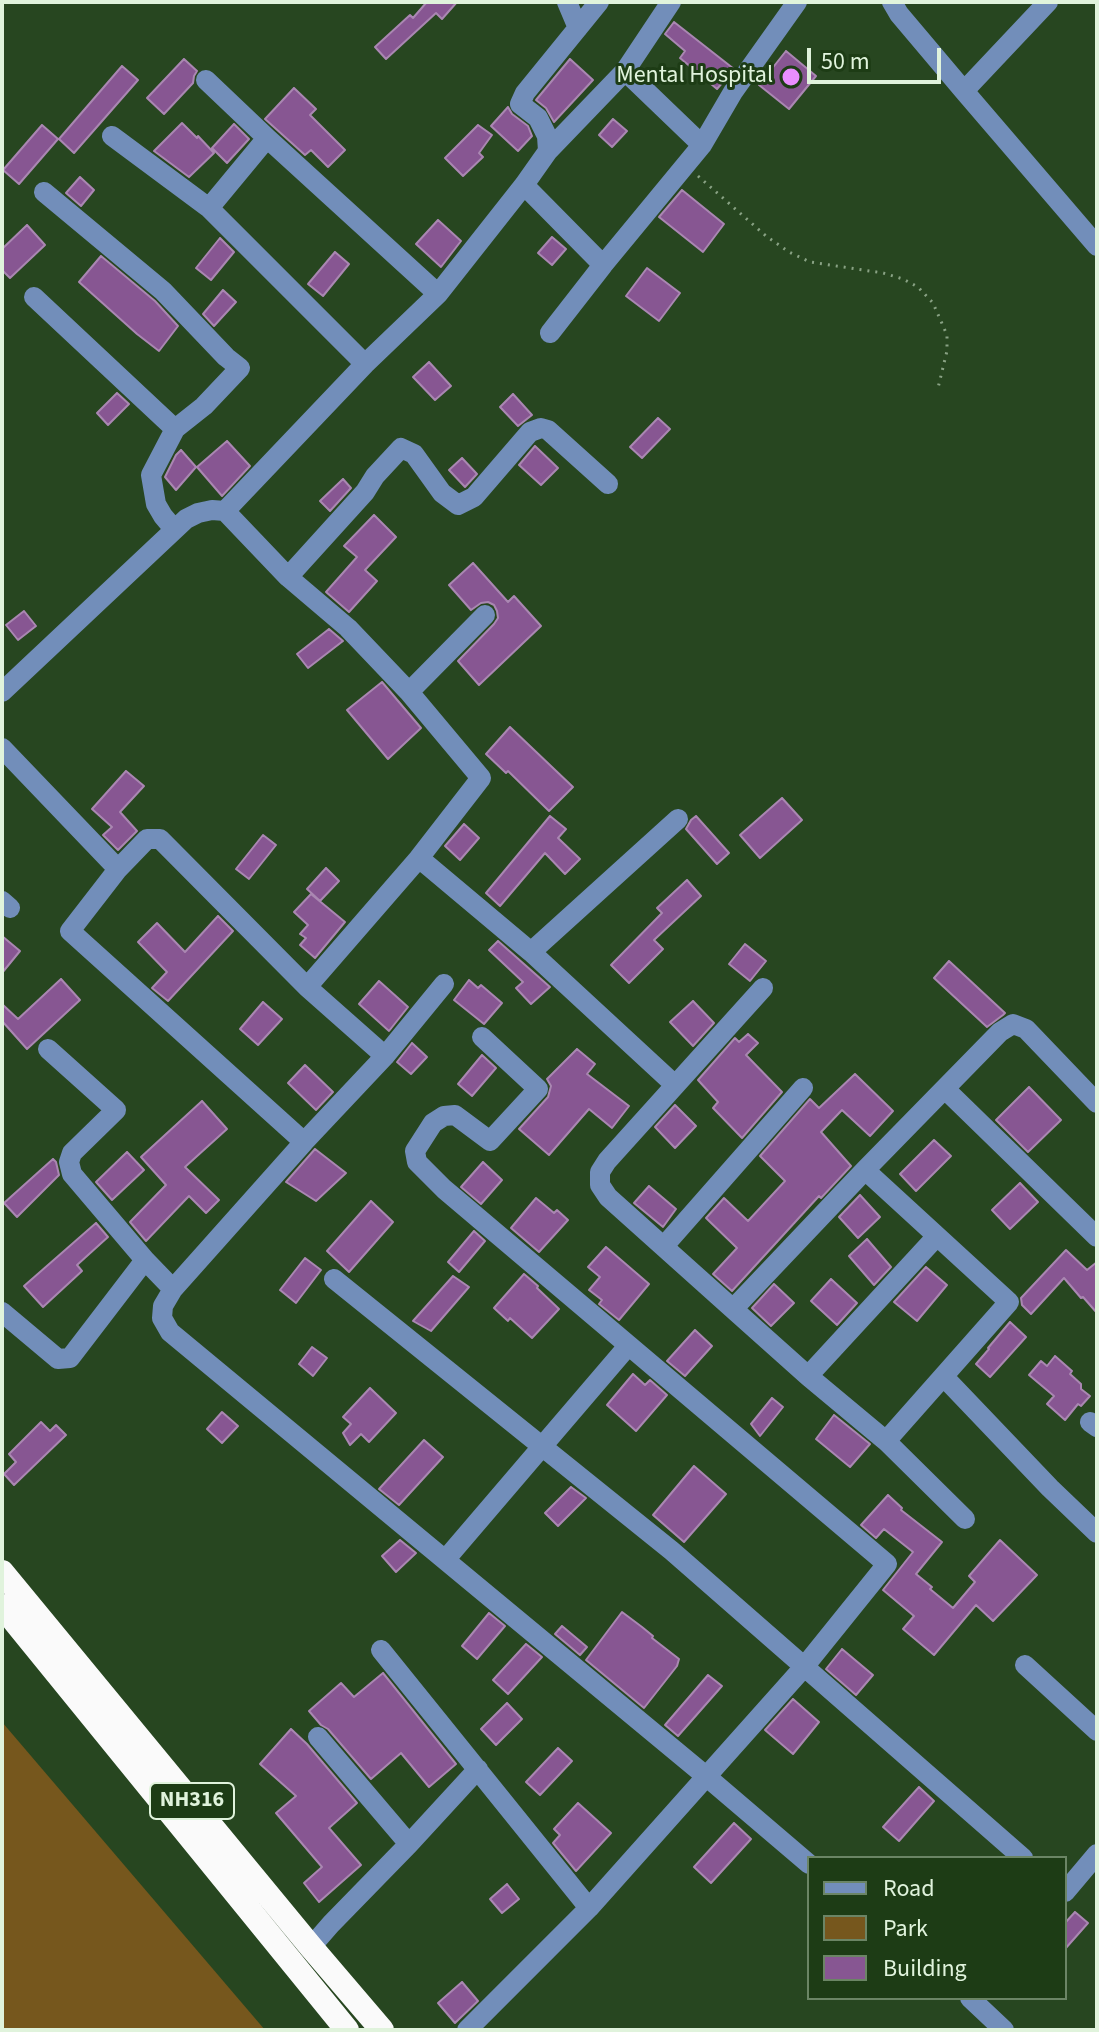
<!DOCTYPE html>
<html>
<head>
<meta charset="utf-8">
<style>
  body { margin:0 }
  #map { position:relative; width:1099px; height:2032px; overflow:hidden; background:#274620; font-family:"Source Sans 3",sans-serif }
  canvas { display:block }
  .frame { position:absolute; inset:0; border:4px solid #e0f3dc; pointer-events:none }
  .legend { position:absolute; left:807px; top:1856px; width:260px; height:144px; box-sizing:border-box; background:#1d3c15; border:2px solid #6b8565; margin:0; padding:10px 14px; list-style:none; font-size:24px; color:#e0f3dc }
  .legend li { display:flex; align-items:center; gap:16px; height:40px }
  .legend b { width:40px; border:2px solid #6b8565 }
  .scale { position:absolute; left:807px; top:48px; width:134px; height:36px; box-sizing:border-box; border:4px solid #e0f3dc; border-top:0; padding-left:10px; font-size:24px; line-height:28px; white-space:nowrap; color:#e0f3dc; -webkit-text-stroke:6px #1d3c15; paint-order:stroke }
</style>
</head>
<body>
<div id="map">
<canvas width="1099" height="2032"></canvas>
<div class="frame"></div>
<ul class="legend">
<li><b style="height:10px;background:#728eba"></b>Road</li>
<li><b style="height:22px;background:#76571d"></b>Park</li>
<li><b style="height:22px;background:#875692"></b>Building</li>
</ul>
<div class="scale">50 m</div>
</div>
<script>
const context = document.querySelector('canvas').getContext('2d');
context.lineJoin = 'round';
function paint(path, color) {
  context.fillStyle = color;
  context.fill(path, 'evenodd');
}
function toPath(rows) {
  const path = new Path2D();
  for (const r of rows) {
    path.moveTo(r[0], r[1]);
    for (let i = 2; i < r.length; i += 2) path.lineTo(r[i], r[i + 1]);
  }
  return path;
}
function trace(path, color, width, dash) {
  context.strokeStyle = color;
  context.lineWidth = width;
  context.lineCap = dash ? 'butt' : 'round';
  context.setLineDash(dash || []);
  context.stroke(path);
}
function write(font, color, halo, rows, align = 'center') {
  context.font = font + ' "Source Sans 3",sans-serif';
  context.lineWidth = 6;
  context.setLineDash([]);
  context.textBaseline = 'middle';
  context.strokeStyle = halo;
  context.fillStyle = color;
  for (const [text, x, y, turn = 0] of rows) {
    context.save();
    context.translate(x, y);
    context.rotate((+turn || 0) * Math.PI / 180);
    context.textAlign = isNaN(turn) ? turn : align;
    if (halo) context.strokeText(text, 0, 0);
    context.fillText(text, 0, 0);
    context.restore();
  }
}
paint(toPath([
  [2,1722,265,2030,2,2030]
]), '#76571d');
const building = toPath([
  [424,2,457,2,442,19,436,13,386,59,375,47,410,15,413,18,426,3,424,2],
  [674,22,734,69,717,89,680,58,685,51,665,34,674,22],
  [786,51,816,76,789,109,759,85,786,51],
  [184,59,197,71,194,76,193,83,164,114,147,98,184,59],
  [570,59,593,80,554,122,546,108,536,100,570,59],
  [122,66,138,80,74,153,59,139,122,66],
  [294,88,316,109,310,115,345,150,328,167,311,150,305,155,265,119,294,88],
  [508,107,512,114,528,126,532,136,518,151,491,126,508,107],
  [613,119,627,131,612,147,599,135,613,119],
  [182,123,197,138,198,136,214,153,189,177,154,151,182,123],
  [234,124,249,139,227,163,212,148,234,124],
  [42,125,58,139,19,184,3,170,42,125],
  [478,125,492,135,479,153,483,157,463,176,445,158,478,125],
  [80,177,94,190,81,206,66,193,80,177],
  [682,190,724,224,703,252,659,217,682,190],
  [438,220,461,241,441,267,416,244,438,220],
  [27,225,45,245,10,278,2,270,2,249,27,225],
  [552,237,566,249,552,265,538,253,552,237],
  [220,238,234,252,211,280,196,268,220,238],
  [335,252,349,264,323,296,308,284,335,252],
  [101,256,155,301,178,326,159,351,137,334,79,282,101,256],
  [647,268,680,293,659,321,626,296,647,268],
  [223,290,236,302,214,326,203,314,223,290],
  [429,362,451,386,435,400,413,377,429,362],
  [117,393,129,404,108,425,97,413,117,393],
  [513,394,532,415,518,426,500,407,513,394],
  [658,418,670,429,642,458,630,447,658,418],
  [227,441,250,466,222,496,197,467,227,441],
  [535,446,558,468,541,485,519,465,535,446],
  [181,450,196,467,176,490,165,477,176,455,181,450],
  [462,458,477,474,465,487,449,470,462,458],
  [343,479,351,488,330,511,320,501,343,479],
  [374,515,396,537,365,570,377,581,349,612,326,592,357,557,344,546,374,515],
  [473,563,508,602,514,596,541,626,479,685,458,661,494,624,498,618,497,611,494,605,488,602,481,603,471,610,449,585,473,563],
  [24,611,36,626,18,640,6,625,24,611],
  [329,629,343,641,308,668,297,654,329,629],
  [382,682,421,728,388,759,347,710,382,682],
  [510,727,573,787,549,811,508,771,506,773,486,754,510,727],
  [126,771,144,786,120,812,137,831,118,850,103,835,112,827,92,809,126,771],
  [782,798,802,820,760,858,740,835,782,798],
  [550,816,566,829,558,838,580,859,565,874,545,853,500,906,486,893,550,816],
  [696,816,729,853,717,864,686,829,691,820,696,816],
  [464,824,479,838,460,860,445,846,464,824],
  [263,835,276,845,249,879,236,869,263,835],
  [326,868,339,881,320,901,307,889,326,868],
  [687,880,701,896,654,940,663,949,629,983,611,965,662,913,657,908,687,880],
  [311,894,345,922,315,958,300,945,306,938,300,934,308,925,294,912,311,894],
  [218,916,233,931,168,1001,152,988,167,972,138,942,157,923,185,952,218,916],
  [2,936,20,951,2,973,2,936],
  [498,941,550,987,531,1004,516,988,523,982,489,950,498,941],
  [745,944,766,961,750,981,729,964,745,944],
  [949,961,1005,1013,1003,1015,987,1027,934,978,949,961],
  [61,979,80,1000,27,1049,2,1021,2,1004,18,1019,61,979],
  [469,980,478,988,481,985,502,1003,484,1024,454,1000,469,980],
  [379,981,408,1007,389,1031,359,1004,379,981],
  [693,1001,714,1023,693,1046,670,1022,693,1001],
  [263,1002,282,1019,258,1045,240,1029,263,1002],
  [748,1034,758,1043,746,1055,782,1092,742,1138,713,1108,718,1102,698,1080,735,1038,739,1042,748,1034],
  [412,1043,427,1057,411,1074,397,1062,412,1043],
  [577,1049,595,1064,587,1074,629,1106,612,1128,589,1109,549,1155,519,1129,548,1097,551,1086,547,1079,577,1049],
  [482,1055,496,1068,472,1096,458,1084,482,1055],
  [305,1065,333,1092,316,1110,288,1083,305,1065],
  [855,1074,893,1111,870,1136,842,1110,821,1132,851,1166,821,1198,819,1196,732,1291,713,1274,737,1248,706,1218,724,1198,748,1221,785,1181,760,1156,810,1099,819,1108,855,1074],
  [1029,1087,1061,1120,1028,1152,996,1120,1029,1087],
  [202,1101,227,1129,185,1167,219,1200,206,1213,189,1196,146,1241,130,1222,166,1185,141,1157,202,1101],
  [675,1105,696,1126,675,1148,655,1127,675,1105],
  [934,1140,951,1156,916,1191,900,1174,934,1140],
  [315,1149,346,1173,316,1201,286,1182,315,1149],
  [127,1152,144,1170,112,1200,96,1182,127,1152],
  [53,1159,56,1162,59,1175,17,1217,4,1203,53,1159],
  [483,1162,502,1180,481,1204,461,1187,483,1162],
  [1020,1183,1038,1202,1010,1229,992,1210,1020,1183],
  [649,1186,676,1209,663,1227,634,1203,649,1186],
  [860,1195,880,1217,858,1238,839,1217,860,1195],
  [536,1198,554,1213,557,1210,568,1220,539,1252,511,1228,536,1198],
  [371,1201,393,1222,349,1272,327,1251,371,1201],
  [96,1223,108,1237,77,1265,82,1271,43,1307,24,1286,96,1223],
  [474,1231,485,1241,459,1272,448,1262,474,1231],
  [867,1239,891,1267,874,1285,849,1256,867,1239],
  [606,1247,649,1284,619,1320,599,1304,602,1300,589,1290,600,1277,588,1267,606,1247],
  [1066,1250,1087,1270,1097,1262,1097,1313,1083,1297,1081,1298,1064,1278,1031,1314,1022,1305,1021,1298,1066,1250],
  [305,1258,321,1270,296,1303,280,1290,305,1258],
  [926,1267,947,1285,917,1321,894,1302,926,1267],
  [524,1274,538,1286,537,1288,559,1309,532,1338,510,1318,508,1321,494,1308,524,1274],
  [453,1276,469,1287,431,1331,413,1321,453,1276],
  [831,1279,857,1303,837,1325,811,1301,831,1279],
  [774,1284,794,1303,771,1326,752,1308,774,1284],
  [1010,1322,1026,1337,990,1377,976,1364,989,1349,988,1348,1010,1322],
  [695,1330,712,1346,685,1376,667,1361,695,1330],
  [312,1347,327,1358,313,1376,299,1364,312,1347],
  [1055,1356,1072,1371,1070,1374,1081,1384,1081,1389,1090,1396,1081,1406,1078,1404,1065,1420,1047,1404,1054,1396,1029,1375,1041,1361,1047,1366,1055,1356],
  [633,1374,645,1385,650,1380,667,1395,636,1431,607,1405,633,1374],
  [370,1388,396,1413,369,1442,361,1434,350,1445,343,1433,351,1424,343,1417,370,1388],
  [772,1398,783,1407,760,1436,751,1424,772,1398],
  [222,1412,238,1426,222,1443,207,1429,222,1412],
  [834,1415,870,1444,850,1467,816,1439,834,1415],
  [41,1422,50,1431,56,1425,66,1435,14,1485,4,1474,16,1462,9,1454,41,1422],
  [424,1440,443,1457,399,1505,379,1489,424,1440],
  [694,1466,726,1494,684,1542,653,1515,694,1466],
  [571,1487,586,1498,558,1526,545,1513,571,1487],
  [888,1495,902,1508,901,1510,942,1542,916,1574,932,1587,930,1589,953,1608,975,1582,969,1576,1000,1540,1037,1575,993,1621,976,1605,934,1655,903,1629,914,1616,883,1590,913,1552,884,1529,876,1538,861,1525,888,1495],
  [400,1540,416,1553,396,1572,382,1556,400,1540],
  [622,1612,642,1627,653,1636,652,1638,679,1659,677,1666,644,1708,586,1660,622,1612],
  [489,1613,505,1626,477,1659,462,1646,489,1613],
  [562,1626,587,1647,580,1655,555,1634,562,1626],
  [526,1644,542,1657,508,1694,493,1680,526,1644],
  [842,1649,873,1675,856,1695,826,1669,842,1649],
  [383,1673,456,1764,429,1787,401,1753,371,1779,328,1729,321,1725,309,1711,341,1683,354,1697,383,1673],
  [708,1675,722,1686,678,1736,665,1725,708,1675],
  [793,1699,819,1722,793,1754,765,1730,793,1699],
  [507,1703,522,1719,496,1745,481,1729,507,1703],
  [291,1729,307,1744,357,1803,329,1828,361,1865,319,1902,304,1883,322,1867,276,1813,296,1796,260,1764,291,1729],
  [558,1748,572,1761,540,1795,526,1782,558,1748],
  [919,1787,934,1801,899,1841,883,1827,919,1787],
  [578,1803,611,1833,576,1871,553,1843,560,1835,554,1829,578,1803],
  [734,1823,751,1839,711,1883,694,1867,734,1823],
  [507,1884,519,1899,502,1913,490,1899,507,1884],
  [1075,1912,1088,1923,1065,1949,1065,1923,1075,1912],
  [462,1982,478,2001,455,2023,438,2003,462,1982]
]);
paint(building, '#875692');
trace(building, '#aa87b2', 2);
trace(toPath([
  [698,176,766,236,789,252,810,262,883,273,903,279,918,287,933,303,947,335,947,351,938,388]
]), '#89a284', 3, [2, 6]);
trace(toPath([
  [567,2,578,28],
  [892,2,899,14,964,91,1097,246],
  [625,71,702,145],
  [206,80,267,138,438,294],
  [964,91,1048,2],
  [112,136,209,208,365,364],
  [548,151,547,136,538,118,520,104,525,93,599,2],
  [524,185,603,265],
  [44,192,163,291,226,357,240,368,204,406,175,429,151,475,156,504,163,516,174,529],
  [209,208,267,138],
  [34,297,175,429],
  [550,333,603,265,702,145,733,92,797,2],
  [225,511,288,577,348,628,409,692,481,778,419,858],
  [288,577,365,492,375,476,401,448,414,454,442,493,458,505,474,497,530,432,541,428,548,430,608,484],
  [2,692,186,519,198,513,212,510,225,511,365,364,438,294,524,185,548,151,625,71,671,2],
  [409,692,485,615],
  [2,748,118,869],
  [2,901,10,908],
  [531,952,678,819],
  [307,987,419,858,531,952,675,1085],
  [763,988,607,1161,600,1172,600,1185,608,1197,733,1309,808,1376,886,1441,965,1519],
  [48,1049,116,1110,72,1153,69,1162,72,1174,145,1260,173,1289,163,1306,162,1318,170,1332,707,1777,809,1864],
  [945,1089,1097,1237],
  [304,1142,70,931,118,869,147,839,160,839,307,987,385,1056],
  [865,1170,1009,1302,886,1441],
  [664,1246,803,1088],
  [334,1279,672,1551,1023,1858],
  [173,1289,304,1142,385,1056,444,984],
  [733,1309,865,1170,1000,1032,1013,1024,1026,1029,1097,1103],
  [2,1312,58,1359,70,1358,145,1260],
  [808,1376,937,1236],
  [944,1377,1050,1488,1097,1533],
  [1090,1422,1097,1427],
  [445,1560,628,1346],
  [381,1650,589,1908],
  [1025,1665,1097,1731],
  [318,1737,409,1844],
  [1065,1892,1097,1854],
  [311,1947,331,1924,409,1844,478,1769],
  [970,1998,1004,2030],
  [467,2030,589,1908,804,1667,887,1564,444,1189,417,1162,415,1151,433,1123,444,1116,455,1115,490,1141,538,1089,482,1037]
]), '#728eba', 20);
trace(toPath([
  [2,1572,311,1947,382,2030],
  [2,1606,347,2030]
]), '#fafafa', 24);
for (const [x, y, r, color] of [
  [791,77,10,"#e98efe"]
]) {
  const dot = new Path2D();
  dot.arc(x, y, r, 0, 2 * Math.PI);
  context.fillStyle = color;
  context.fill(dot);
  trace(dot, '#1d3c15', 3);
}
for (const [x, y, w] of [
  [192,1801,84]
]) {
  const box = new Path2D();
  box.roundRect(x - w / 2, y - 18, w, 36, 6);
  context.fillStyle = '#1d3c15';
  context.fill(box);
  trace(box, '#e0f3dc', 2);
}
write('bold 22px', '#e0f3dc', null, [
  ["NH316",192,1801]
]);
write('24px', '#e0f3dc', '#1d3c15', [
  ["Mental Hospital",773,77]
], 'right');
</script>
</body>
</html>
